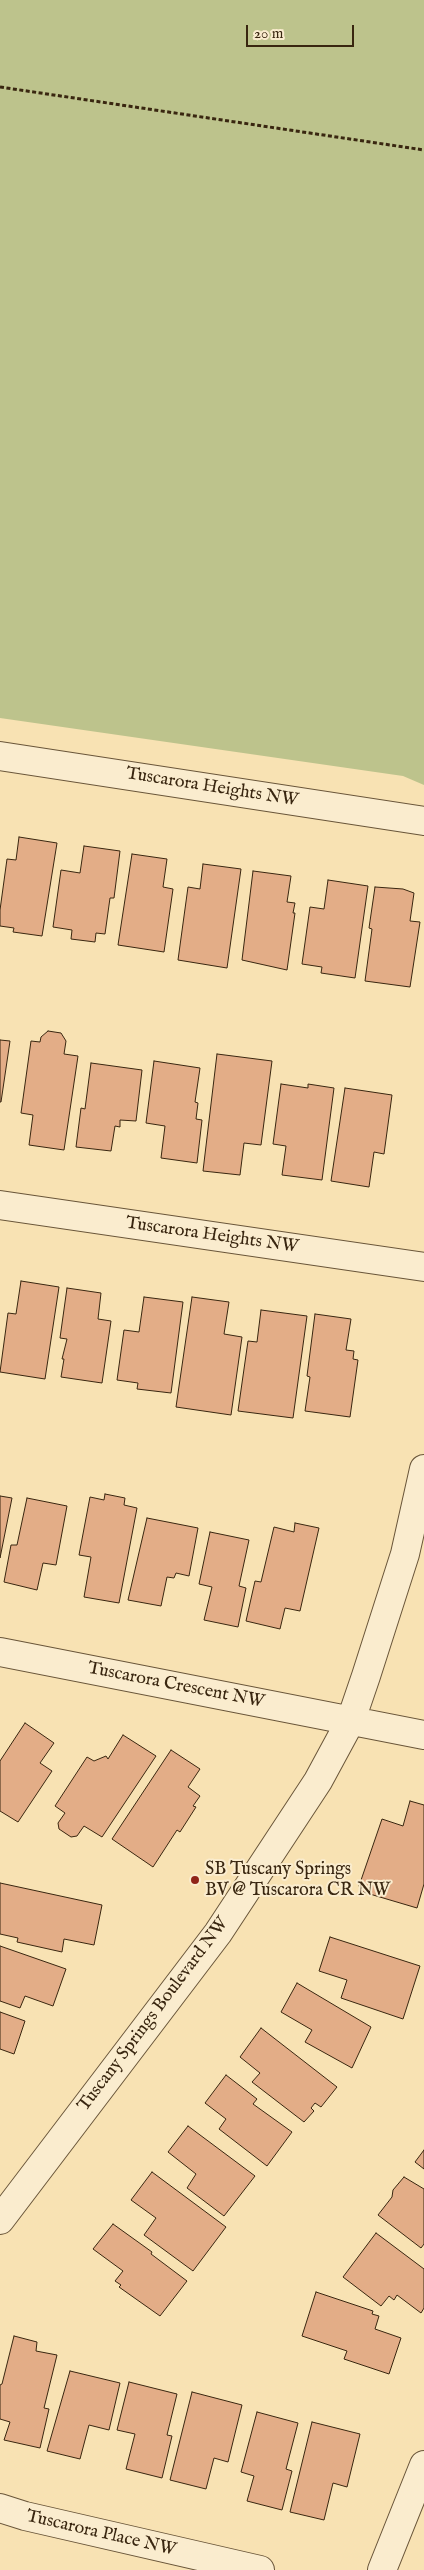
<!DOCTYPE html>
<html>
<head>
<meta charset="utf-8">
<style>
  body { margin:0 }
  #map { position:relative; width:424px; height:2570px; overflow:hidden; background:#f8e2b3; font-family:"IM FELL English",serif }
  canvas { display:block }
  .scale { position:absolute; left:246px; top:25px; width:108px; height:22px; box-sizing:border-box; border:2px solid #392610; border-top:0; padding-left:6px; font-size:15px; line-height:18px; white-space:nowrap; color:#392610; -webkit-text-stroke:4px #faecce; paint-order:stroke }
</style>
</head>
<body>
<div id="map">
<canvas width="424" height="2570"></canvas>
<div class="scale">20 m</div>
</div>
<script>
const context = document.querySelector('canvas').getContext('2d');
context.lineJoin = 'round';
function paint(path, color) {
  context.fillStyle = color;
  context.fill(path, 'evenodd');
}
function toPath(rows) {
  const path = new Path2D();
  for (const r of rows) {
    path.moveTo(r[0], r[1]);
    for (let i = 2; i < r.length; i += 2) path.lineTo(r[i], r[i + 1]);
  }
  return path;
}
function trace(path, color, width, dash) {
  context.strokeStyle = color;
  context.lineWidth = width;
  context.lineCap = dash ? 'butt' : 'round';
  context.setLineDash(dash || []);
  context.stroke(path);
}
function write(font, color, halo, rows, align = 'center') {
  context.font = font + ' "IM FELL English",serif';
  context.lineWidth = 4;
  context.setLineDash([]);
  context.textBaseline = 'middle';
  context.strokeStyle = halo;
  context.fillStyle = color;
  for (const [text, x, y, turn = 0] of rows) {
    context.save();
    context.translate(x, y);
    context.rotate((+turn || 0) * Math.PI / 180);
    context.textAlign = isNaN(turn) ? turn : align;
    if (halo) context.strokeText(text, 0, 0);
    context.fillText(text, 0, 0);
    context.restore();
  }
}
paint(toPath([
  [0,0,424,0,424,785,403,776,0,718]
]), '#bdc38c');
const building = toPath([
  [19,837,57,843,42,936,13,932,14,928,0,926,0,910,7,859,16,860,19,837],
  [84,846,120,851,114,898,110,898,105,934,96,933,95,942,71,939,72,930,53,927,61,870,80,873,84,846],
  [132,854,167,859,163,887,173,889,164,952,118,945,132,854],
  [203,864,241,869,227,968,178,960,188,887,200,889,203,864],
  [253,871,291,876,287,902,295,903,293,913,295,913,287,970,242,960,253,871],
  [328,880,368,886,355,978,321,973,322,967,302,964,310,907,324,909,328,880],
  [375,887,403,889,414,893,410,921,420,922,410,987,365,981,372,929,369,928,375,887],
  [48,1031,61,1033,66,1041,64,1054,78,1056,64,1150,29,1145,33,1115,21,1113,31,1041,40,1042,41,1037,48,1031],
  [0,1040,10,1041,1,1102,0,1102,0,1040],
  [217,1054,272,1061,261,1145,244,1143,240,1175,203,1171,217,1054],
  [154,1061,200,1068,195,1102,198,1103,196,1119,202,1120,197,1163,161,1158,165,1126,146,1123,154,1061],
  [91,1063,142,1070,136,1121,120,1120,120,1127,115,1126,111,1151,76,1147,81,1108,85,1109,91,1063],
  [281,1084,308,1088,308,1084,334,1088,322,1180,282,1175,286,1146,273,1144,281,1084],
  [345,1088,392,1095,384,1154,374,1152,369,1187,331,1181,345,1088],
  [21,1281,59,1287,45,1379,0,1372,8,1313,16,1314,21,1281],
  [67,1288,101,1293,98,1319,111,1321,102,1383,61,1377,64,1359,62,1359,67,1339,60,1338,67,1288],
  [144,1297,183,1302,171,1393,137,1389,138,1383,117,1380,124,1330,139,1332,144,1297],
  [192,1297,229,1302,224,1334,242,1337,231,1415,176,1407,192,1297],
  [261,1310,307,1316,293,1418,238,1411,248,1341,257,1342,261,1310],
  [315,1314,351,1319,346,1350,354,1351,353,1359,358,1360,350,1417,305,1411,310,1377,307,1376,315,1314],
  [105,1494,125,1498,124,1505,137,1508,119,1603,84,1597,91,1557,79,1555,90,1497,104,1500,105,1494],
  [0,1496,12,1498,0,1558,0,1496],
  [27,1498,67,1506,56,1565,43,1563,37,1590,4,1582,11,1545,17,1545,27,1498],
  [147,1518,198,1528,189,1576,176,1573,174,1578,167,1577,161,1606,128,1600,147,1518],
  [295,1523,319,1528,300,1611,285,1608,280,1629,246,1621,255,1581,261,1582,274,1527,294,1532,295,1523],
  [210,1532,249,1540,239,1586,246,1588,238,1627,204,1620,212,1587,199,1584,210,1532],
  [25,1723,54,1743,40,1763,52,1771,18,1822,0,1811,0,1761,25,1723],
  [123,1735,156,1756,102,1837,84,1826,77,1836,71,1837,59,1829,58,1823,65,1813,55,1806,87,1757,94,1761,106,1756,108,1759,123,1735],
  [171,1750,200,1769,188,1787,200,1796,193,1806,196,1807,180,1832,177,1830,153,1867,112,1839,171,1750],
  [410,1801,424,1805,424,1884,417,1908,363,1892,359,1886,382,1819,403,1826,410,1801],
  [0,1883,102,1905,94,1945,64,1939,62,1952,17,1942,18,1938,0,1934,0,1883],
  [330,1937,420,1966,403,2019,341,1998,347,1980,319,1971,330,1937],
  [0,1946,66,1969,53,2006,25,1996,20,2008,0,2001,0,1946],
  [297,1983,371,2027,352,2068,305,2042,312,2030,281,2012,297,1983],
  [0,2012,25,2021,14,2054,0,2049,0,2012],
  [261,2028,337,2087,321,2107,315,2103,311,2108,314,2111,304,2122,252,2082,260,2073,240,2057,261,2028],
  [226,2075,257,2099,253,2104,292,2132,267,2166,219,2129,226,2119,205,2103,226,2075],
  [188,2126,255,2176,224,2216,187,2188,196,2174,168,2152,188,2126],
  [424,2150,424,2169,415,2162,424,2150],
  [152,2172,226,2227,193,2271,144,2235,156,2218,131,2200,152,2172],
  [404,2177,424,2189,424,2244,421,2248,378,2215,392,2197,393,2190,404,2177],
  [113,2224,152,2252,151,2254,187,2281,160,2316,119,2287,121,2285,115,2281,123,2271,93,2249,113,2224],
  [376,2233,424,2269,424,2308,421,2313,397,2295,394,2300,389,2296,381,2306,343,2277,376,2233],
  [316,2292,373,2311,372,2314,379,2316,375,2329,401,2338,389,2374,344,2359,347,2351,302,2336,316,2292],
  [14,2336,37,2342,36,2351,57,2355,44,2408,49,2409,40,2448,4,2440,10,2422,0,2419,0,2385,2,2384,14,2336],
  [70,2371,120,2383,109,2430,89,2425,80,2459,47,2451,70,2371],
  [129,2382,177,2394,167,2435,172,2436,162,2478,126,2469,135,2434,117,2430,129,2382],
  [192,2392,242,2405,228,2462,214,2458,206,2489,170,2480,192,2392],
  [257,2412,298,2423,286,2469,292,2471,282,2510,247,2501,254,2476,241,2472,257,2412],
  [312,2422,360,2434,347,2487,333,2483,324,2520,290,2512,312,2422]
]);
paint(building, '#e3ad87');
trace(building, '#392610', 1);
const minor = toPath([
  [0,756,424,821],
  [0,1205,424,1267],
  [0,1652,424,1735],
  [0,2220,218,1933,318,1781,351,1720,366,1676,405,1554,424,1469],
  [0,2508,25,2516,260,2570],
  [382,2570,424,2465]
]);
trace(minor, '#695539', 30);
trace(toPath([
  [0,87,424,150]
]), '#392610', 3, [4, 2.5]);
trace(minor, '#faecce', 28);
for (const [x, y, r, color] of [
  [195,1880,5,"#8f2418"]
]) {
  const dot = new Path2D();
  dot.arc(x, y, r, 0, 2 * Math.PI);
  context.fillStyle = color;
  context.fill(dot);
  trace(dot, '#faecce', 2);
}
write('18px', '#392610', '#faecce', [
  ["Tuscarora Heights NW",212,788,9],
  ["Tuscarora Heights NW",212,1236,8],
  ["Tuscarora Crescent NW",176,1686,11],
  ["Tuscany Springs Boulevard NW",154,2015,-53],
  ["Tuscarora Place NW",101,2534,13]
]);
write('18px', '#392610', '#faecce', [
  ["SB Tuscany Springs",205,1870],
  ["BV @ Tuscarora CR NW",205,1891]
], 'left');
</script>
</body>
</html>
